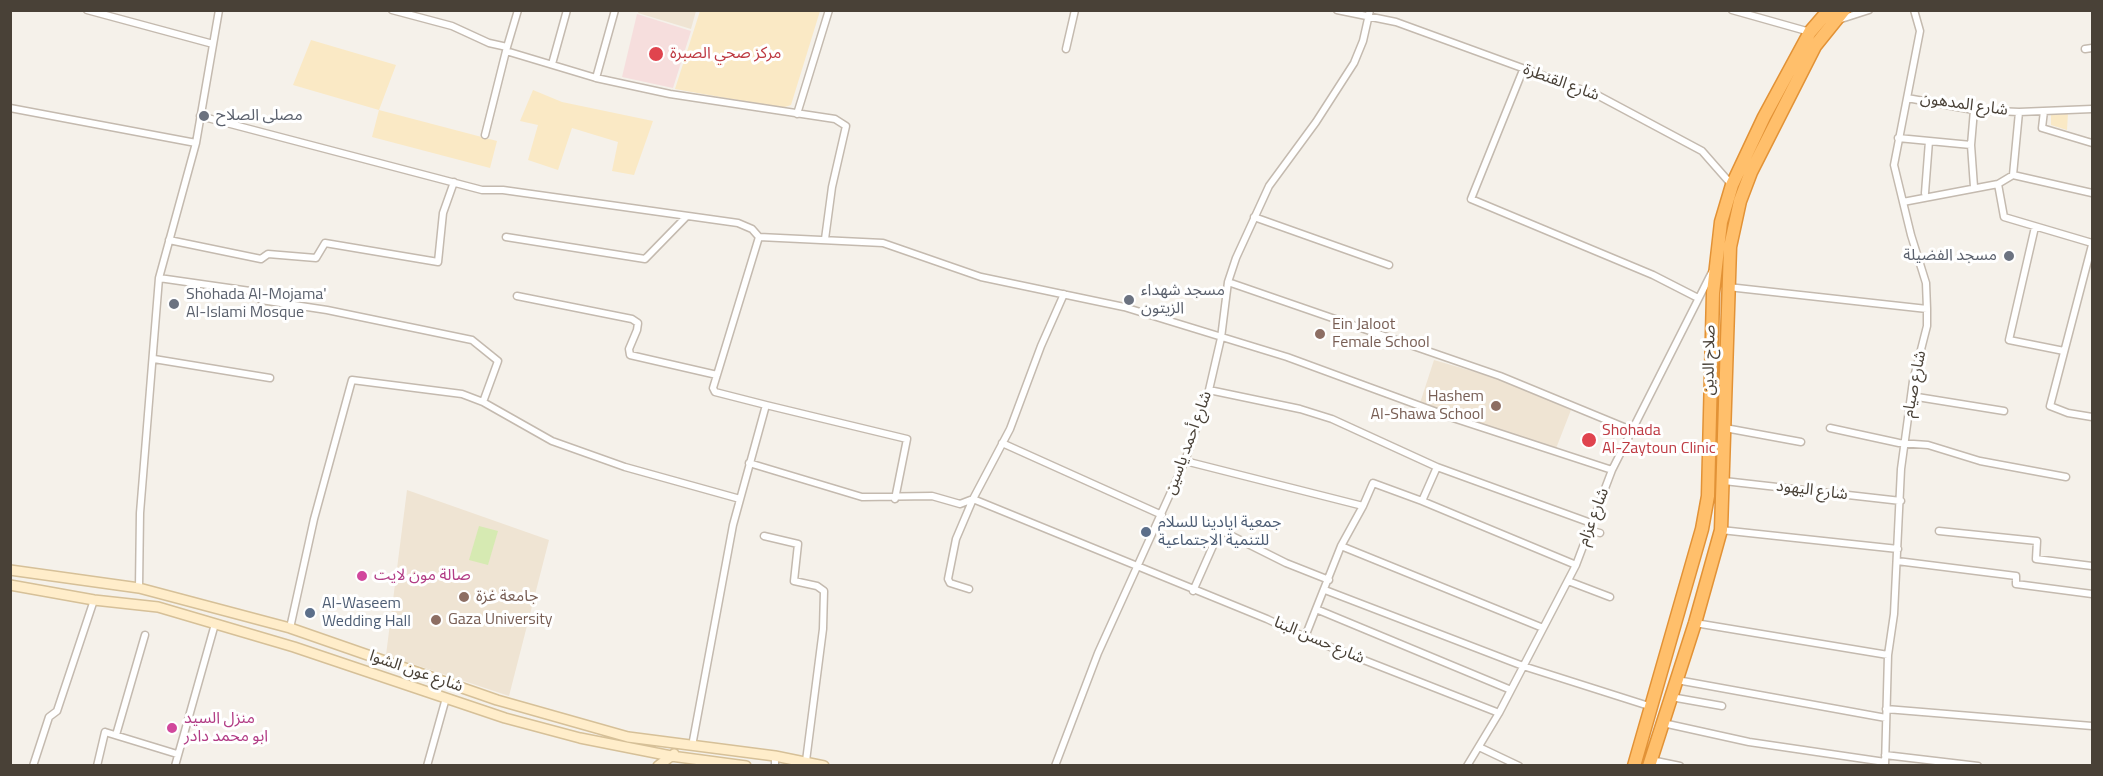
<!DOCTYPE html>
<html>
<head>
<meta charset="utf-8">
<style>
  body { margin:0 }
  #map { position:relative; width:2103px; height:776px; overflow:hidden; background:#f5f1ea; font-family:"Titillium Web",sans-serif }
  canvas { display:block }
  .frame { position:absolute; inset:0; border:12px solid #494137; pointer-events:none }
</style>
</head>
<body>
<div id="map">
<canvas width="2103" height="776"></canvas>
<div class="frame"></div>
</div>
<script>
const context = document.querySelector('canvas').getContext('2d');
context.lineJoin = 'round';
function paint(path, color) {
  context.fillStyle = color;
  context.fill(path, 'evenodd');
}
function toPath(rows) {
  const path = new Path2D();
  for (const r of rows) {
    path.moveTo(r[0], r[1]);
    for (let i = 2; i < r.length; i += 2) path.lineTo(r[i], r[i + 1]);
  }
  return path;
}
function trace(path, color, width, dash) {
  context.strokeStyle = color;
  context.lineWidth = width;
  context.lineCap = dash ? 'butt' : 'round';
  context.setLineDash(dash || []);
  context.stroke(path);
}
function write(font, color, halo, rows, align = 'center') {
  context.font = font + ' "Titillium Web","Noto Sans Arabic",sans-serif';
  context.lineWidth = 6;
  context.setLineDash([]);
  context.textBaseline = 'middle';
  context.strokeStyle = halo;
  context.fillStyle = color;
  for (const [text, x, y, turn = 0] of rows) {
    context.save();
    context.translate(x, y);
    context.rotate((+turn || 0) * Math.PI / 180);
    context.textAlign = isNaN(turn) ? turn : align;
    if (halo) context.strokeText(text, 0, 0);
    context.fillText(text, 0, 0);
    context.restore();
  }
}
paint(toPath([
  [639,10,696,11,691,29,638,13],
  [1434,360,1503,380,1571,410,1555,451,1420,403],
  [407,490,549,540,509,696,386,655]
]), '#efe4d3');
paint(toPath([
  [637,14,691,31,673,88,622,77]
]), '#f6dedd');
paint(toPath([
  [479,526,498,531,488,565,469,560]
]), '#d6eab2');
paint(toPath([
  [700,11,820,11,791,105,782,108,675,89],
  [311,40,396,65,379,110,497,141,490,168,372,137,379,110,293,85],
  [533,90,562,102,653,121,634,175,612,171,618,142,572,128,558,170,528,160,538,125,520,121],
  [2051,113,2068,113,2067,130,2051,125]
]), '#fae9c5');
const street = toPath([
  [87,10,213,44],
  [392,10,452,26,489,43,507,47,485,135],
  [1337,10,1396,22,1599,96,1702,151,1731,184],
  [1732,10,1810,32],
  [1838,20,1869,10],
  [507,47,518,10],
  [1066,49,1075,10],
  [2085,49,2092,48],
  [506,51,596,78,670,94,835,119,846,126,832,187,825,239],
  [552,64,567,10],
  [1523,70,1471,199,1653,275,1698,298],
  [596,78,615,10],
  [1907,98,1974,110,2019,112,2092,109],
  [10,108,196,143],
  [2044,111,2042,128,2092,143],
  [797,114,829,10],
  [200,116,482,190,503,190,738,223,752,229,759,237],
  [1898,138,1971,145],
  [2013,175,2019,112],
  [1998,184,2004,217,2092,243],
  [1974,187,1971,145,1974,110],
  [1925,193,1929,141],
  [1903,202,1998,184,2013,175,2092,193],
  [1254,217,1389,265],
  [2035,227,2009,340,2064,351],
  [506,237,645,259,686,217],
  [169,240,261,259,268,254,316,258,325,243,438,262,443,213,454,182],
  [2092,245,2050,406,2068,413,2092,417],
  [159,278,257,292,261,300,327,310,472,340,498,361,483,402],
  [1228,282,1500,376,1631,430],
  [1728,287,1927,309],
  [517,296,632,319,638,323,637,330,629,349,630,355,717,375],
  [154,359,270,378],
  [1209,390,1300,409,1332,419,1437,467,1422,501,1576,565],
  [1911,396,2004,411],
  [766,405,907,439,895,499],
  [1725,428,1801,442],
  [1830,428,1899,443,1928,445,1980,461,2066,477],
  [1002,443,1162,515],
  [1185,461,1363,506,1341,546,1543,628],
  [749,463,862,497,932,496,960,504,973,499,1267,619,1305,637,1499,713],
  [1437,467,1591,523,1592,531,1600,533],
  [1724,481,1901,501],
  [1363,506,1373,483,1422,501],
  [1721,530,1898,549],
  [1939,531,2037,541,2036,559,2092,566],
  [764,536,798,544,794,581,817,586,824,591,823,629,806,761],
  [1341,546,1316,609,1511,690],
  [1897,561,2016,576,2016,584,2092,594],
  [1568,581,1610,597],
  [139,588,140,513,159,278,196,143,219,10],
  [969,589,950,583,948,579,956,539,973,499,1010,429,1041,346,1064,294],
  [1325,590,1523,666,1652,707],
  [1193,591,1220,530,1286,563,1329,580],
  [1695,623,1888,655],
  [290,628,314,519,352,380,462,394,483,402,552,441,625,467,740,499],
  [1305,637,1316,609],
  [1677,680,1886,718],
  [1671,697,1722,706],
  [1886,709,2092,726],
  [1663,723,1749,742,1885,762],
  [116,735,145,635],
  [692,746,733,525,766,405,715,392,713,388,759,237,883,243,981,277,1124,307,1287,357,1453,418,1612,470],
  [1479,747,1519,766],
  [1885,755,1978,766],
  [1651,760,1680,766],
  [33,766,49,717,57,711,94,600],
  [97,766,105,732,177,754],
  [175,766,215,624],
  [427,766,446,698],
  [775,766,775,756],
  [1055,766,1098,653,1185,461,1209,390,1221,338,1228,282,1236,258,1269,186,1316,122,1354,63,1363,41,1370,10],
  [1467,766,1499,713,1576,565,1612,470,1712,272],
  [1885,766,1888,655,1894,614,1901,469,1913,381,1927,326,1927,309,1926,283,1911,235,1894,165,1920,31,1914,10]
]);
const secondary = toPath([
  [10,570,139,588,290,628,497,700,628,737,775,756,824,766],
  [10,585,94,600,158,607,294,647,505,718,580,738,671,756,746,766],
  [658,766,674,754]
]);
const highway = toPath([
  [1634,766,1702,529,1708,496,1713,293,1721,222,1732,185,1764,117,1810,32,1829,10],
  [1649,766,1695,623,1721,530,1730,247,1740,201,1751,172,1815,46,1844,10]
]);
trace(street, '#c4baaf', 9);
trace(secondary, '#d6c098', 12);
trace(highway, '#e29236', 15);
trace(street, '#fff', 6);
trace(secondary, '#ffedca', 9);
trace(highway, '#ffbf6b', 12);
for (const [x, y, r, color] of [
  [656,54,8,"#e0444e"],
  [204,116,6,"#6b7280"],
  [2009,256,6,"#6b7280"],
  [1129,300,6,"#6b7280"],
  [174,304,6,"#6b7280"],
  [1320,334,6,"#8d6e63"],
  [1496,406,6,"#8d6e63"],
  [1589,440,8,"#e0444e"],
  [1146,532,6,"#5c6f8a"],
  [362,576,6,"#d1479c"],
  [464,597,6,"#8d6e63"],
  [310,613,6,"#5c6f8a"],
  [436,620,6,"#8d6e63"],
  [172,728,6,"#d1479c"]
]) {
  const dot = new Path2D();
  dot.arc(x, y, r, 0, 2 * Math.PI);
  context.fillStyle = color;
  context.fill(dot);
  trace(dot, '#fff', 2);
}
write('16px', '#be3a42', '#fff', [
  ["مركز صحي الصبرة",670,54],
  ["Shohada",1602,431],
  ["Al-Zaytoun Clinic",1602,449]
], 'left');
write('16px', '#494137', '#fff', [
  ["شارع القنطرة",1561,83,20],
  ["شارع المدهون",1964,105,8],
  ["صلاح الدين",1710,360,-89],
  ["شارع صيام",1915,384,-79],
  ["شارع أحمد ياسين",1189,443,-70],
  ["شارع اليهود",1812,491,7],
  ["شارع عزام",1594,517,-69],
  ["شارع حسن البنا",1319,641,23],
  ["شارع عون الشوا",416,672,19]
]);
write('16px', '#5b616d', '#fff', [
  ["مصلى الصلاح",216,116],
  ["مسجد الفضيلة",1997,256,"right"],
  ["مسجد شهداء",1141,291],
  ["الزيتون",1141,309],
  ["Shohada Al-Mojama'",186,295],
  ["Al-Islami Mosque",186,313]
], 'left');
write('16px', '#785e54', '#fff', [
  ["Ein Jaloot",1332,325],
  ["Female School",1332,343],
  ["Hashem",1484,397,"right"],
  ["Al-Shawa School",1484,415,"right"],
  ["جامعة غزة",476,597],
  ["Gaza University",448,620]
], 'left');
write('16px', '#4e5e75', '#fff', [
  ["جمعية ايادينا للسلام",1158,523],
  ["للتنمية الاجتماعية",1158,541],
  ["Al-Waseem",322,604],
  ["Wedding Hall",322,622]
], 'left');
write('16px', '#b23c85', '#fff', [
  ["صالة مون لايت",374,576],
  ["منزل السيد",184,719],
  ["ابو محمد دادر",184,737]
], 'left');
</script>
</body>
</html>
